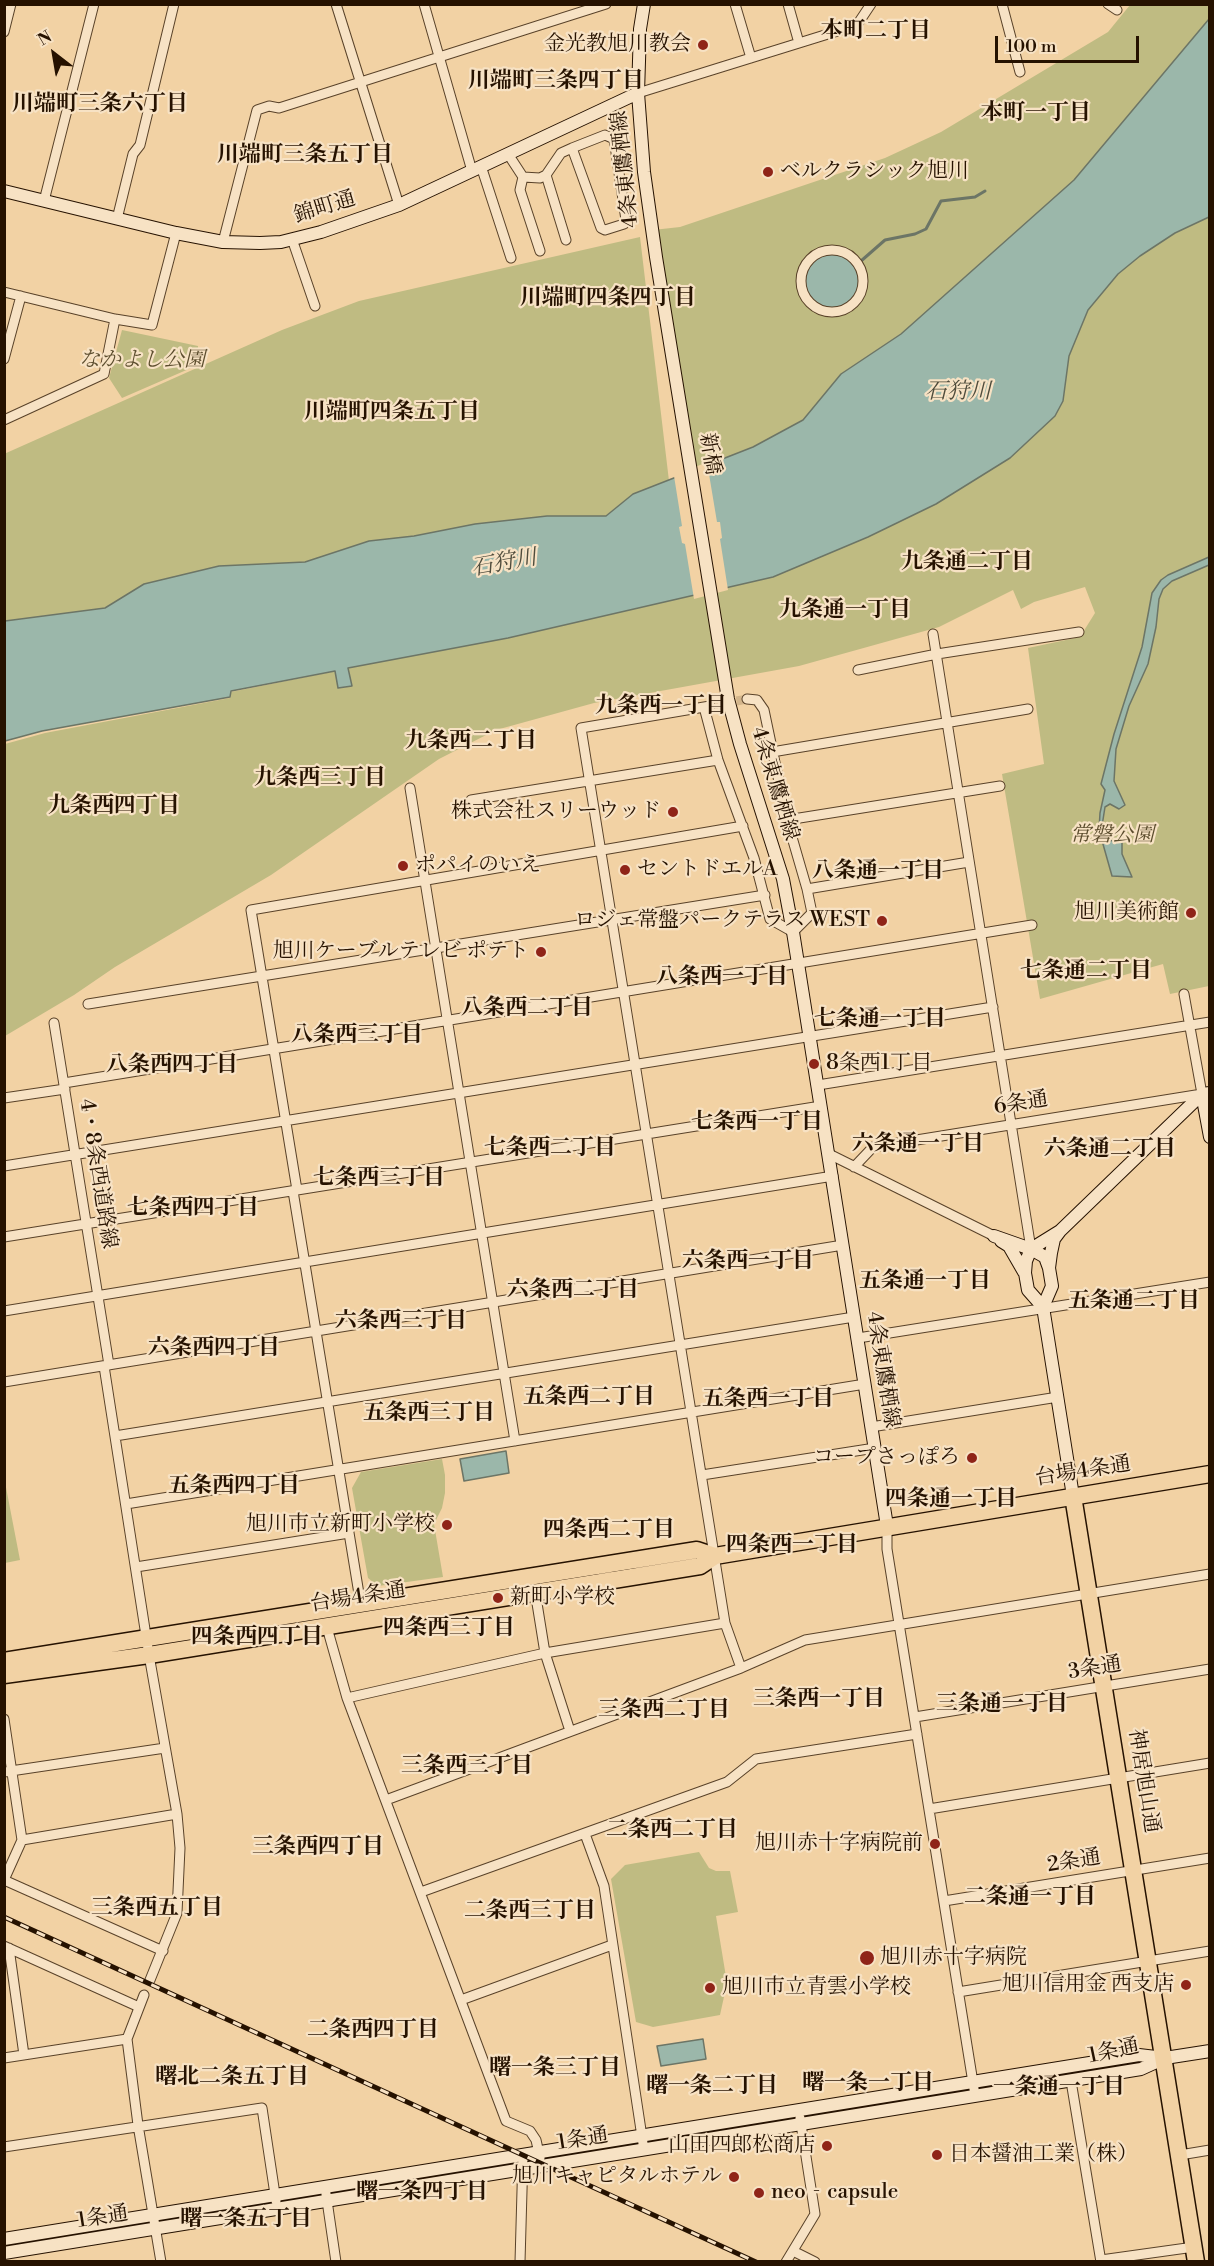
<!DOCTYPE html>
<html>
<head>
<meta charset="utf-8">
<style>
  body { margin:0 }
  #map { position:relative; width:1214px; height:2266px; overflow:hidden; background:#f2d2a4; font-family:"Libre Bodoni",serif }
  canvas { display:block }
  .frame { position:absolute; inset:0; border:6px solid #261200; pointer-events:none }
  .north { position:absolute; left:24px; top:24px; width:60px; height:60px; -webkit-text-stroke:4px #f7e2c4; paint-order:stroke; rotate:329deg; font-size:16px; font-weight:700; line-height:24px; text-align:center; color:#261200 }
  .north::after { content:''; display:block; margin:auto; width:21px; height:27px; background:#261200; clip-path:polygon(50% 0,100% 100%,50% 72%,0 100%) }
  .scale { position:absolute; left:995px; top:36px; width:144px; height:27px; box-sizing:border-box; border:3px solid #261200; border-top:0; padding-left:8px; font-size:18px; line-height:21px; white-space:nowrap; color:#261200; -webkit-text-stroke:4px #f7e2c4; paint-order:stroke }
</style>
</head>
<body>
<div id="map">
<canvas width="1214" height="2266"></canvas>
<div class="frame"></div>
<div class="north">N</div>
<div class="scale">100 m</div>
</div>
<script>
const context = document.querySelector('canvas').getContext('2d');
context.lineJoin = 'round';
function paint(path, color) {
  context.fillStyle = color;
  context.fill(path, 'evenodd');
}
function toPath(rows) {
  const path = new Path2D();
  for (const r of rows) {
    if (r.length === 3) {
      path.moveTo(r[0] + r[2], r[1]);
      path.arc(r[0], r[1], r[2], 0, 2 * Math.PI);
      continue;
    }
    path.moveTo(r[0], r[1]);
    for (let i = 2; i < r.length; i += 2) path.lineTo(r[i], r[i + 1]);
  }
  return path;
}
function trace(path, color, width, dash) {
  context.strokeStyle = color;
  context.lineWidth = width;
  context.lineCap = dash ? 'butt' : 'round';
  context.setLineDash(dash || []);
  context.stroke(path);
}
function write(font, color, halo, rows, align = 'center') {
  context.font = font + ' "Libre Bodoni","Noto Serif JP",serif';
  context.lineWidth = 4.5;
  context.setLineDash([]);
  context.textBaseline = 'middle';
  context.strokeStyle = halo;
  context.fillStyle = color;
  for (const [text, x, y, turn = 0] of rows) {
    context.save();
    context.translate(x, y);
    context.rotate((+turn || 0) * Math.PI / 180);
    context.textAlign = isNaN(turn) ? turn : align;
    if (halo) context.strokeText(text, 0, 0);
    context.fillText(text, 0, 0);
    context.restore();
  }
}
paint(toPath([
  [1130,5,1209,5,1209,19,1075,180,901,334,841,374,803,420,753,447,693,476,653,230,680,227,885,158,941,132,1108,32],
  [1209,217,1209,986,1170,994,1163,964,1040,999,1002,774,1044,764,1028,648,1080,637,1095,613,1085,587,1034,602,1021,609,1013,590,939,627,799,666,594,703,496,730,439,759,271,875,115,967,74,995,5,1036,5,744,45,733,230,698,231,692,336,671,339,688,352,686,348,668,773,577,868,537,936,504,1010,458,1055,416,1063,401,1069,356,1088,310,1118,274,1140,256,1175,233],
  [640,237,669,481,633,494,606,516,547,516,475,524,414,536,369,541,305,562,219,566,144,584,105,608,5,621,4,454,282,330,359,301],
  [122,330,198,346,198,365,122,398,109,378],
  [442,1459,445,1475,445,1493,442,1508,434,1524,443,1577,378,1586,368,1578,352,1488,361,1472],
  [4,1477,20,1560,5,1563,4,1563],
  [699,1852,709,1868,716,1871,730,1871,738,1912,716,1916,727,1983,720,2015,653,2027,636,2022,611,1879,625,1865]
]), '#bfbb82');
const water = toPath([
  [1209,19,1209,217,1175,233,1140,256,1118,274,1088,310,1069,356,1063,401,1055,416,1010,458,936,504,868,537,773,577,508,638,348,668,352,686,338,688,335,671,231,691,230,697,42,731,5,741,5,621,105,608,144,584,219,566,305,562,369,541,414,536,475,524,547,516,606,516,633,494,753,447,803,420,841,374,901,334,1074,180,1209,19],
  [832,280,28],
  [1209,557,1209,565,1172,581,1163,589,1159,599,1156,627,1148,664,1129,706,1116,749,1114,781,1125,805,1119,809,1110,804,1105,807,1102,826,1104,836,1109,841,1122,839,1122,854,1132,877,1112,876,1099,830,1100,813,1105,790,1101,784,1114,734,1142,647,1152,593,1161,580,1168,575,1209,557],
  [506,1451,509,1473,464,1481,460,1459,506,1451],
  [703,2039,706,2059,661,2066,657,2046,703,2039]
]);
paint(water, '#9bb7aa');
trace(water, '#6c7566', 1.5);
paint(toPath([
  [707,462,717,522,720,522,722,538,720,539,728,590,694,599,685,544,682,543,679,527,682,526,674,476]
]), '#f2d2a4');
trace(toPath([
  [861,261,885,240,915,234,926,229,941,201,975,197,985,191]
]), '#6c7566', 3);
trace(toPath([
  [710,706,747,699]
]), '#d3b58b', 9, [9, 4.5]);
const street = toPath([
  [336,4,399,205],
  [424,4,472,171],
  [735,4,751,58],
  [788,4,799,43],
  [1002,4,1020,72],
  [1108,4,1117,10],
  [4,32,11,4],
  [638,93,857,25,871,4],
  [508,154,523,177,540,178,546,175,561,153,572,148,605,135,614,139,626,220,624,224,605,230,601,228,572,148],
  [481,166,511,258],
  [546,175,566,240],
  [523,177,520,190,540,251],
  [44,201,94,4],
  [117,219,133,154,140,145,174,4],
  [292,239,315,306],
  [223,242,257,110,269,106,279,108,606,4],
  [832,281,31],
  [4,292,115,319,152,325,176,233],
  [4,359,21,296],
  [4,420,104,374,115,319],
  [933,634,1031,1249],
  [858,670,937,654,1079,632],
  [710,706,581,728,725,1623,741,1668],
  [704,707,718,760,754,858,770,919,793,932,812,913,807,889,787,820,764,710,757,700,747,699],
  [772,752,1028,709],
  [410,788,515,1441],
  [471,800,718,760],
  [787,820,1000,786],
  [807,889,969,862],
  [88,1004,765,895],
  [54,1023,109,1365],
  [64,1083,1032,925],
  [818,1085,1210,1022],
  [4,1098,65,1089],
  [829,1154,994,1236],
  [4,1166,993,1007],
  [854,1167,873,1147,1202,1094,1184,994],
  [297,1190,251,910,743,826],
  [293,1191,361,1606],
  [4,1237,821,1106],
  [4,1311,833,1176],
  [858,1338,1210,1282],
  [104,1366,149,1655,177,1814,180,1848,177,1913,150,1980],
  [4,1382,843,1245],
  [871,1427,1058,1397],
  [115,1436,854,1317],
  [702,1475,875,1448],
  [126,1504,865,1384],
  [887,1526,887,1549,975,2095],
  [136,1567,349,1533],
  [535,1591,545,1653,570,1731],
  [326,1624,347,1698,506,2121,530,2131,536,2140,540,2158],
  [347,1698,545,1653,725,1623],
  [915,1717,1210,1669],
  [4,1719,22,1840,4,1880],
  [4,1772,165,1748],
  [386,1800,741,1668,805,1640,1210,1574],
  [929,1809,1210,1763],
  [585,1834,604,1886,644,2150],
  [22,1840,177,1814],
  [4,1880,163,1951],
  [421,1892,727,1782,756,1759,917,1734],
  [944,1901,1210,1858],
  [4,1946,139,2007],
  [9,1948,24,2055],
  [958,1992,1210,1951],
  [144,1995,127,2039,138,2125,161,2262],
  [461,2000,612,1945],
  [4,2058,127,2039],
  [1071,2081,1101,2262],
  [4,2147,262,2108,276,2201],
  [1180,2155,1210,2150],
  [325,2187,336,2262],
  [793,2251,815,2262],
  [1101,2260,1194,2247],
  [520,2262,523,2155],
  [786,2262,815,2214,800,2118]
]);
const secondary = toPath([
  [644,4,640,29,638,93,644,172,656,257,728,699,740,744,783,879,793,932,887,1526],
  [4,191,176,233,223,242,260,243,281,242,321,232,399,205,638,93],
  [1202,1094,1210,1137],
  [1060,1231,1054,1239,1051,1253,1049,1268,1052,1286,1043,1307,1073,1496],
  [994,1236,1031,1249,1045,1257,1049,1268],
  [1001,1241,1009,1246,1024,1272],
  [1043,1307,1028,1290,1025,1273,1026,1261,1031,1249,1060,1231,1202,1094,1210,1093],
  [4,2239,1139,2055,1164,2058],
  [4,2253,1141,2069,1165,2058,1210,2051]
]);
const highway = toPath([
  [1073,1496,1196,2262],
  [4,1661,697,1550,715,1556],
  [4,1675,149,1655,700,1566,715,1556,1210,1474]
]);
trace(street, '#594229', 11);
trace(secondary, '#261200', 14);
trace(highway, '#261200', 19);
trace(street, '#f7e2c4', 9);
trace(secondary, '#f7e2c4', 12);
trace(highway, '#f2d2a4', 16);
const rail = toPath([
  [4,1917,756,2262]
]);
trace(rail, '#261200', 5);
trace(rail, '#f7e2c4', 3, [9]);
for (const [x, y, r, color] of [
  [703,45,6,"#8f2418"],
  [768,172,6,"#8f2418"],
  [673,812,6,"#8f2418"],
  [403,866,6,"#8f2418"],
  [625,870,6,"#8f2418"],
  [1191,913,6,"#8f2418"],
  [882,921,6,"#8f2418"],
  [541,952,6,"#8f2418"],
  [814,1064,6,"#8f2418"],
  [972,1458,6,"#8f2418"],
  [447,1525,6,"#8f2418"],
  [498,1598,6,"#8f2418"],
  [935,1844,6,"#8f2418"],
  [867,1958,8,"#8f2418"],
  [1186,1985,6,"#8f2418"],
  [710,1988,6,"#8f2418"],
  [827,2146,6,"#8f2418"],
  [937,2155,6,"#8f2418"],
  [734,2177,6,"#8f2418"],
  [759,2193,6,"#8f2418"]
]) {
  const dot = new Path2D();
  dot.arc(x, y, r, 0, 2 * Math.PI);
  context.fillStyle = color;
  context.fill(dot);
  trace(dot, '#f7e2c4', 2);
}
write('21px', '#261200', '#f7e2c4', [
  ["金光教旭川教会",691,45],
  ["ベルクラシック旭川",780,172,"left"],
  ["株式会社スリーウッド",661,812],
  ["ポパイのいえ",415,866,"left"],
  ["セントドエルA",637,870,"left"],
  ["旭川美術館",1179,913],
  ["ロジェ常盤パークテラス WEST",870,921],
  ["旭川ケーブルテレビ ポテト",529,952],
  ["8条西1丁目",826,1064,"left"],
  ["コープさっぽろ",960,1458],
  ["旭川市立新町小学校",435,1525],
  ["新町小学校",510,1598,"left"],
  ["旭川赤十字病院前",923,1844],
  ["旭川赤十字病院",880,1958,"left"],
  ["旭川信用金 西支店",1174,1985],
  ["旭川市立青雲小学校",722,1988,"left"],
  ["山田四郎松商店",815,2146],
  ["日本醤油工業（株）",949,2155,"left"],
  ["旭川キャピタルホテル",722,2177],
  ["neo‐capsule",771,2193,"left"]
], 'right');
write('21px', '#261200', '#f7e2c4', [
  ["4条東鷹栖線",626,169,-96],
  ["錦町通",325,208,-17],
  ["新橋",709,454,81],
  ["4条東鷹栖線",774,784,73],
  ["6条通",1021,1104,-9],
  ["4・8条西道路線",97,1174,81],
  ["4条東鷹栖線",882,1370,81],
  ["台場4条通",1083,1472,-9],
  ["台場4条通",358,1598,-9],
  ["3条通",1095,1669,-9],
  ["神居旭山通",1143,1781,81],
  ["2条通",1074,1862,-9],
  ["1条通",1114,2052,-12],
  ["1条通",583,2140,-9],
  ["1条通",103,2218,-9]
]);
write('italic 21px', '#5c4d2e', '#f7e2c4', [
  ["なかよし公園",142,361],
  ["常磐公園",1112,836]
]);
write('bold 22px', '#261200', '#f7e2c4', [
  ["本町二丁目",876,32],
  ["川端町三条四丁目",556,82],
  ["川端町三条六丁目",100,105],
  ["本町一丁目",1036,114],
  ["川端町三条五丁目",305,156],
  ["川端町四条四丁目",608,299],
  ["川端町四条五丁目",392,413],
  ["九条通二丁目",967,563],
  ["九条通一丁目",845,611],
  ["九条西一丁目",661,707],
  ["九条西二丁目",471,742],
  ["九条西三丁目",320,779],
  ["九条西四丁目",114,807],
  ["八条通一丁目",878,872],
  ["七条通二丁目",1086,972],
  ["八条西一丁目",722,978],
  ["八条西二丁目",527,1009],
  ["七条通一丁目",880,1020],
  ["八条西三丁目",357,1036],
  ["八条西四丁目",172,1066],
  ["七条西一丁目",757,1123],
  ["六条通一丁目",918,1145],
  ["七条西二丁目",550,1149],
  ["六条通二丁目",1110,1150],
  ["七条西三丁目",379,1179],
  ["七条西四丁目",193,1209],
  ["六条西一丁目",748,1262],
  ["五条通一丁目",925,1282],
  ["六条西二丁目",573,1291],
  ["五条通二丁目",1134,1302],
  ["六条西三丁目",401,1322],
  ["六条西四丁目",214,1349],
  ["五条西二丁目",589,1398],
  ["五条西一丁目",768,1400],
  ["五条西三丁目",429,1414],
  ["五条西四丁目",234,1487],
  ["四条通一丁目",951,1500],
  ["四条西二丁目",609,1531],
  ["四条西一丁目",792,1546],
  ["四条西三丁目",449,1629],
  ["四条西四丁目",257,1638],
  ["三条西一丁目",819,1700],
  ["三条通一丁目",1002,1705],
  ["三条西二丁目",664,1711],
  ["三条西三丁目",467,1767],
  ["二条西二丁目",672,1831],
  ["三条西四丁目",318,1848],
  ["二条通一丁目",1030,1898],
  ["三条西五丁目",157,1909],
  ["二条西三丁目",530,1912],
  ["二条西四丁目",373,2031],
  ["曙一条三丁目",555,2069],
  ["曙北二条五丁目",232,2078],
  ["曙一条一丁目",868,2084],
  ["曙一条二丁目",712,2087],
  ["一条通一丁目",1059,2088],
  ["曙一条四丁目",422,2193],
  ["曙一条五丁目",246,2220]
]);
write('italic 22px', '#4f4c3c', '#f7e2c4', [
  ["石狩川",958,393],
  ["石狩川",504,564,-10]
]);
</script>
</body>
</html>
